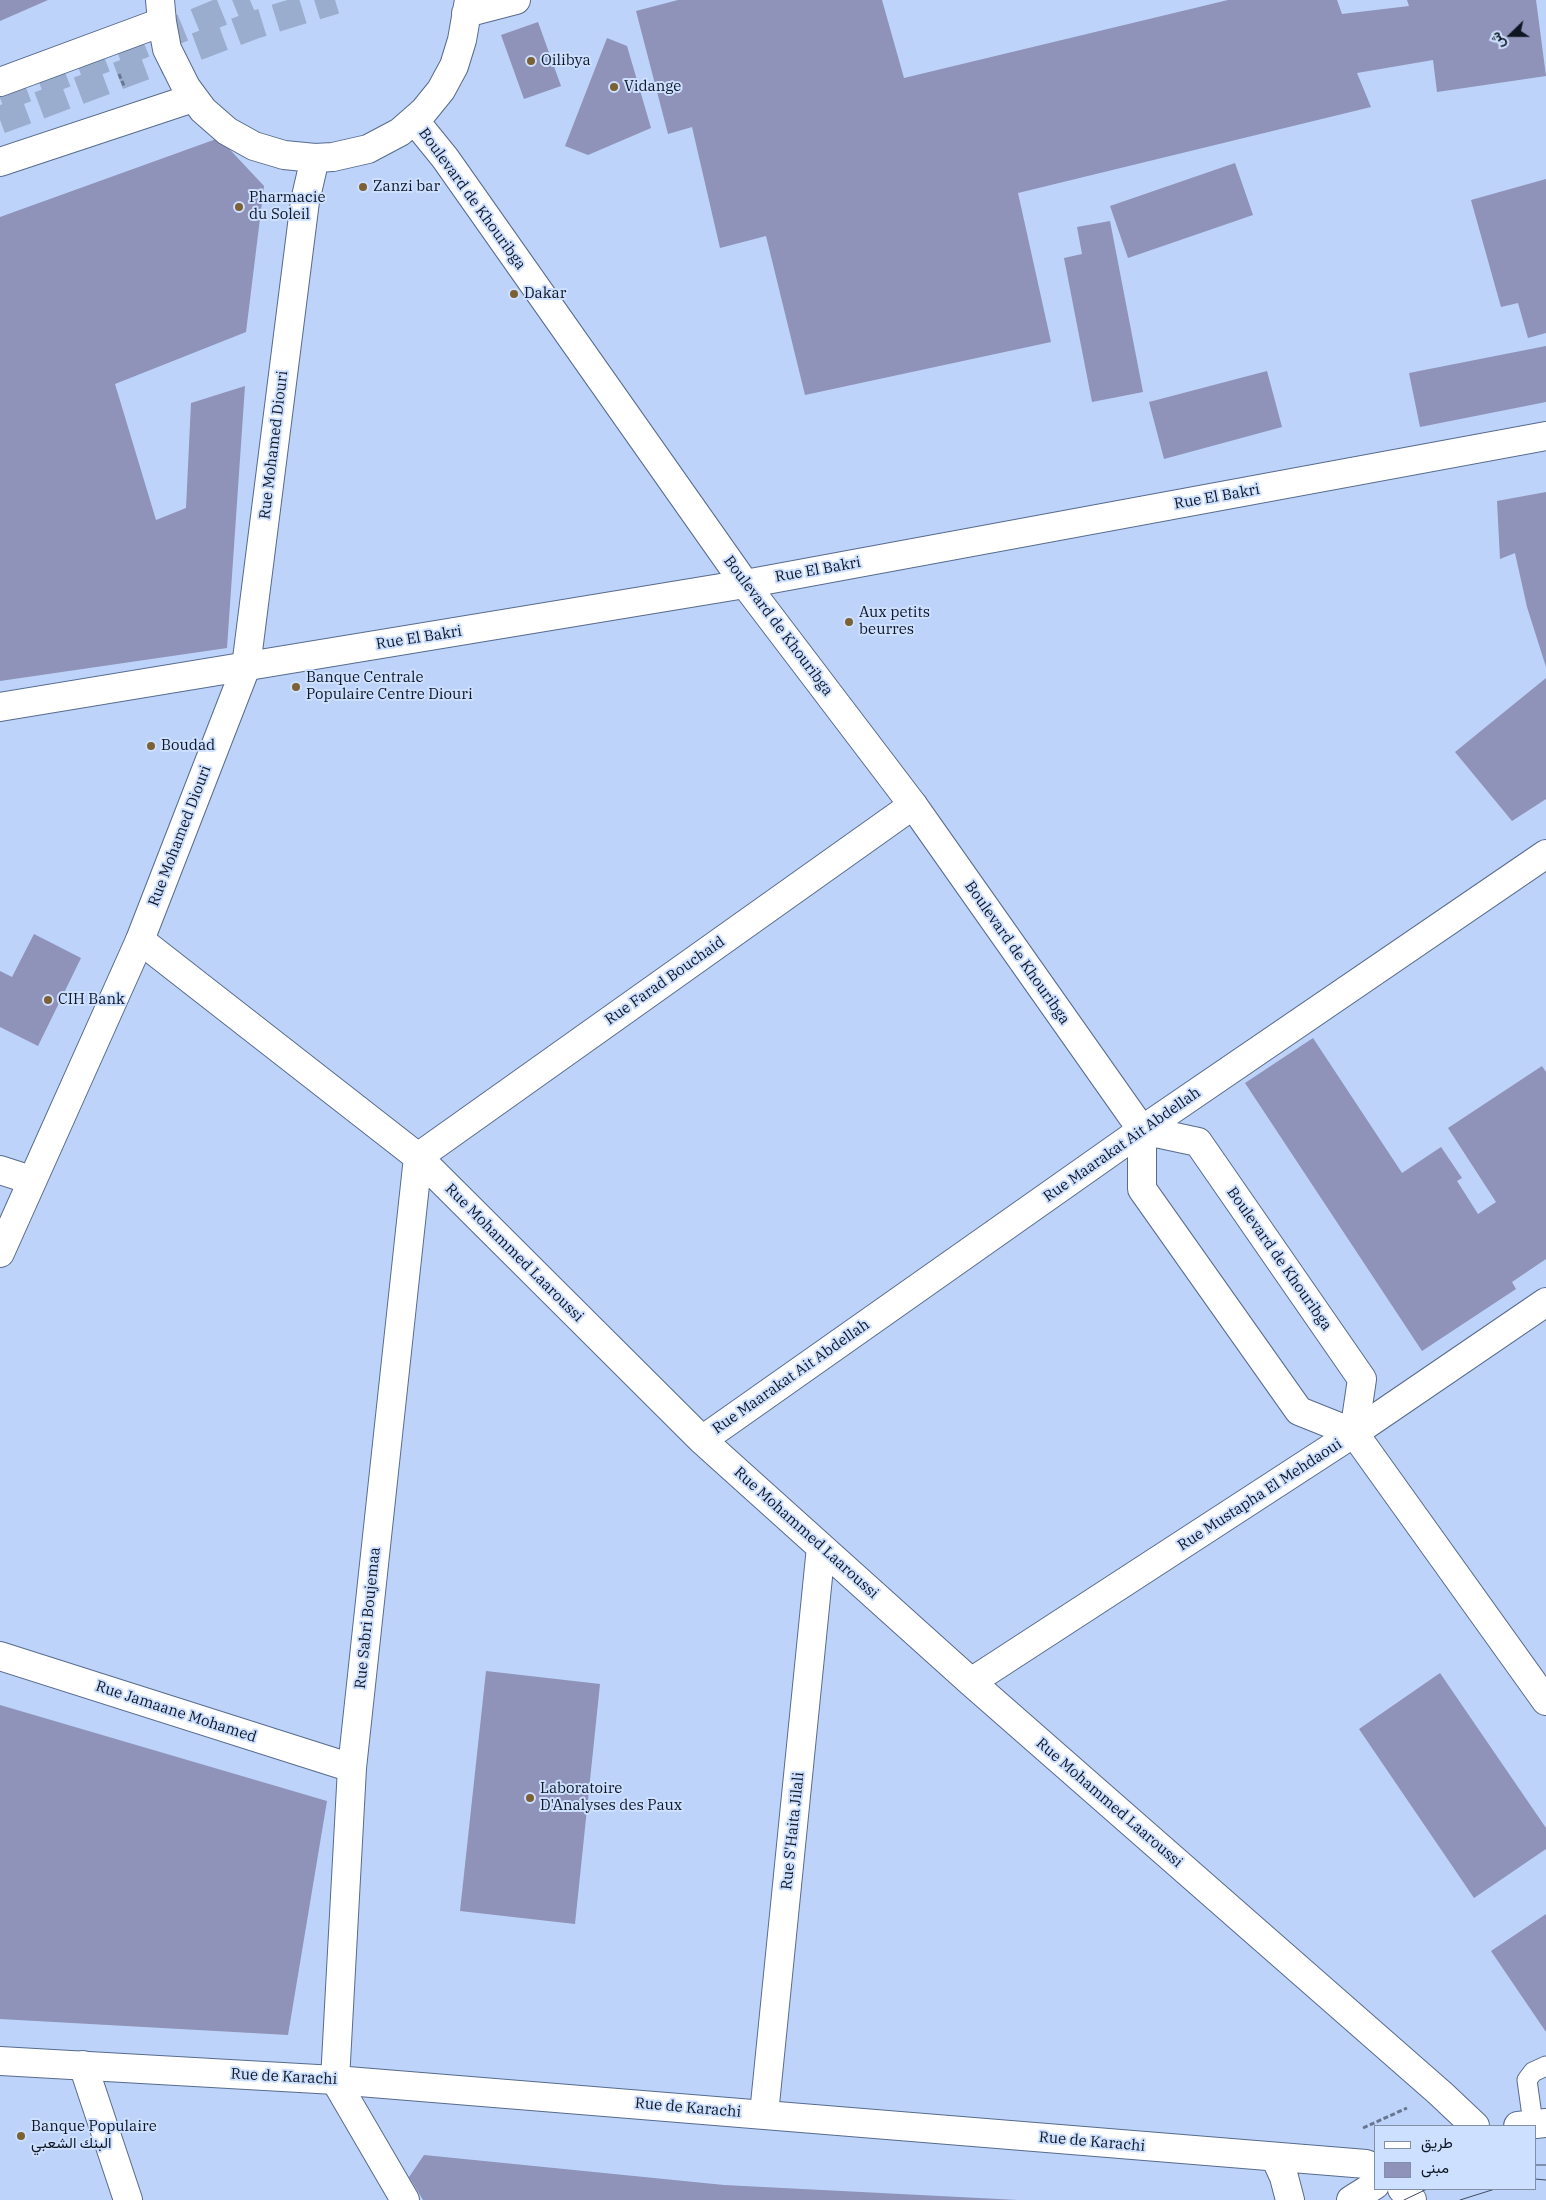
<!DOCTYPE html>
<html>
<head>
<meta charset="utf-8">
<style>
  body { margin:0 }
  #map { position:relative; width:1546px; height:2200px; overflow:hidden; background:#bdd3f9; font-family:"IBM Plex Serif",Vazirmatn,serif }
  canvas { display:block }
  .legend { position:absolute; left:1374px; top:2125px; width:162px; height:65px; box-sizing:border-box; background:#cee0ff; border:1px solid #818fa7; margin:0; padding:6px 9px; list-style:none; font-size:15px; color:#0e1623 }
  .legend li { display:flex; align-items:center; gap:10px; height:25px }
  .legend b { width:25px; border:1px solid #818fa7 }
  .north { position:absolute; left:1486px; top:10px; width:50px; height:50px; -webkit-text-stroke:4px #cee0ff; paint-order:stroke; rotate:248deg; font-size:14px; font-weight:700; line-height:20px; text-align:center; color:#0e1623 }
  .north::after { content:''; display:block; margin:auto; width:18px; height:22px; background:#0e1623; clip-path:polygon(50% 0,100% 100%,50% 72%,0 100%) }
</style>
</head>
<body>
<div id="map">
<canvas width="1546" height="2200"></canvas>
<ul class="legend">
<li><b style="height:6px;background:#fff"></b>طريق</li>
<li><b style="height:14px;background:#8f92b9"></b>مبنى</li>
</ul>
<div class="north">ش</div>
</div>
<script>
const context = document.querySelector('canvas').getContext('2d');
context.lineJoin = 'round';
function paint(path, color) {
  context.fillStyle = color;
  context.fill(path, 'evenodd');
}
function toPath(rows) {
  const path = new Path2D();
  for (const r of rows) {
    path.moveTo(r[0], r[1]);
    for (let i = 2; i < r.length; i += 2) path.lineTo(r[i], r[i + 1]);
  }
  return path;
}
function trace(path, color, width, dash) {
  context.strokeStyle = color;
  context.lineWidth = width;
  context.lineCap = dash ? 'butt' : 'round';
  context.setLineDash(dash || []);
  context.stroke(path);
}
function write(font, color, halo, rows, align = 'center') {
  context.font = font + ' "IBM Plex Serif",Vazirmatn,serif';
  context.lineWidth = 4;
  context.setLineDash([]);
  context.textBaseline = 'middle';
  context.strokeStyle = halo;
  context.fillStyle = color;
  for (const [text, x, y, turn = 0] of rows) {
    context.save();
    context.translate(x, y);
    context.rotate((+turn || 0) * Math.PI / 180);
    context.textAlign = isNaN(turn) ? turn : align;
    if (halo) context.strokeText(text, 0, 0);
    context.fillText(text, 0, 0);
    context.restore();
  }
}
paint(toPath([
  [0,0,48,0,0,21],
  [678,0,882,0,904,78,1228,0,1337,0,1342,14,1409,6,1407,0,1536,0,1546,76,1437,92,1433,60,1357,73,1371,107,1018,193,1051,342,805,395,766,236,720,248,692,127,668,134,636,11],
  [538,22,561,86,524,99,501,35],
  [607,38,627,46,651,128,588,155,565,146],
  [219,138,264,186,246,332,115,384,156,520,186,508,191,403,245,386,227,648,0,681,0,217],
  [1235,163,1253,215,1128,258,1110,206],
  [1546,179,1546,333,1528,338,1518,303,1501,307,1471,200],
  [1110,221,1143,392,1092,402,1064,258,1082,254,1077,227],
  [1546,346,1546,402,1420,427,1409,373],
  [1267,371,1282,427,1164,459,1149,402],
  [1546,492,1546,667,1527,607,1515,553,1500,559,1497,501],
  [1546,678,1546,799,1512,821,1455,752],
  [34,934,81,958,38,1046,0,1027,0,971,12,977],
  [1313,1038,1402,1173,1441,1147,1462,1178,1457,1181,1478,1214,1496,1202,1448,1128,1542,1066,1546,1072,1546,1259,1512,1282,1516,1289,1422,1351,1245,1083],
  [486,1671,600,1684,575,1924,460,1911],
  [1440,1673,1546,1828,1546,1849,1474,1898,1359,1729],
  [0,1705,327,1801,288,2035,0,2019],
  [1546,1914,1546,2032,1491,1951],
  [424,2155,724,2185,1018,2200,423,2200,409,2177]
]), '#8f92b9');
trace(toPath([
  [0,98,138,46,250,0],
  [0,120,257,24,335,0]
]), '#9aadce', 28, [28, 14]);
const lane = toPath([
  [1533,2123,1527,2080,1533,2072,1546,2066]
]);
const street = toPath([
  [0,707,745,584,1546,436],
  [140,940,418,1157,702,1440,971,1682,1440,2093,1475,2126],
  [0,1170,31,1180],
  [702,1440,1142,1130,1546,854],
  [0,1656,352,1768],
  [971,1682,1354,1433,1546,1302],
  [83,2065,128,2200],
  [764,2114,821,1547],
  [405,2200,335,2080,352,1768,418,1157,913,805]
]);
const secondary = toPath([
  [415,121,445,158,745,584,913,805,1142,1130,1142,1189,1299,1411,1354,1433,1546,1701],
  [1142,1130,1198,1142,1362,1379,1354,1433],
  [0,1253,140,940,246,667,305,201,315,158],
  [0,2061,335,2080,1366,2164,1375,2168],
  [1518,2126,1546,2123],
  [1275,2157,1284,2177,1290,2200],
  [1402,2189,1412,2200],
  [1351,2200,1375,2185]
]);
const primary = toPath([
  [160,0,162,22,167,49,186,87,203,110,227,131,254,146,284,155,315,158,333,157,368,149,400,132,424,111,441,90,454,66,462,40,469,0],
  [466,13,516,0],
  [0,82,162,22],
  [0,162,193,98]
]);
trace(lane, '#576b8d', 21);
trace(street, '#576b8d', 30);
trace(secondary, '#576b8d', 30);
trace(primary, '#576b8d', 30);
trace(toPath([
  [119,74,124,86],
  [1363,2128,1407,2108]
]), '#687791', 3, [5, 2.5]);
trace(lane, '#fff', 19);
trace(street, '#fff', 28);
trace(secondary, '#fff', 28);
trace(primary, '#fff', 28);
trace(toPath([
  [1535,2165,1546,2165],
  [1535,2179,1546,2180],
  [1404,2200,1427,2189],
  [1460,2200,1495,2189]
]), '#404c60', 1);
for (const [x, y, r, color] of [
  [531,61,5,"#7b6133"],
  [614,87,5,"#7b6133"],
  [363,187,5,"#7b6133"],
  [239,207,5,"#7b6133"],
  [514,294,5,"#7b6133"],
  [849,622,5,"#7b6133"],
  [296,687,5,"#7b6133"],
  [151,746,5,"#7b6133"],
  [48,1000,5,"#7b6133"],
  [530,1798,5,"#7b6133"],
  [21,2136,5,"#7b6133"]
]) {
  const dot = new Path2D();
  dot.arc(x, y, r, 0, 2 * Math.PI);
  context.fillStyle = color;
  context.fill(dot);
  trace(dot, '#cee0ff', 2);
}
write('15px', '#0e1623', '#cee0ff', [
  ["Oilibya",541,61],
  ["Vidange",624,87],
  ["Zanzi bar",373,187],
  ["Pharmacie",249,198],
  ["du Soleil",249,215],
  ["Dakar",524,294],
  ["Aux petits",859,613],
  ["beurres",859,630],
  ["Banque Centrale",306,678],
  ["Populaire Centre Diouri",306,695],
  ["Boudad",161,746],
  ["CIH Bank",58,1000],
  ["Laboratoire",540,1789],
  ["D'Analyses des Paux",540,1806],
  ["Banque Populaire",31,2127],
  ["البنك الشعبي",31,2144]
], 'left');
write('15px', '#0e1623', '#cee0ff', [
  ["Boulevard de Khouribga",472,199,54],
  ["Rue Mohamed Diouri",274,445,-83],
  ["Rue El Bakri",1217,497,-10],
  ["Rue El Bakri",818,570,-10],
  ["Boulevard de Khouribga",778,626,53],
  ["Rue El Bakri",419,638,-9],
  ["Rue Mohamed Diouri",180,836,-69],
  ["Boulevard de Khouribga",1017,953,55],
  ["Rue Farad Bouchaid",665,981,-35],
  ["Rue Maarakat Ait Abdellah",1122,1145,-35],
  ["Rue Mohammed Laaroussi",514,1253,45],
  ["Boulevard de Khouribga",1279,1259,55],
  ["Rue Maarakat Ait Abdellah",791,1377,-35],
  ["Rue Mustapha El Mehdaoui",1260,1495,-33],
  ["Rue Mohammed Laaroussi",806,1533,42],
  ["Rue Sabri Boujemaa",368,1618,-84],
  ["Rue Jamaane Mohamed",176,1712,18],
  ["Rue Mohammed Laaroussi",1109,1803,41],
  ["Rue S'Haita Jilali",793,1831,-84],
  ["Rue de Karachi",284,2077,3],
  ["Rue de Karachi",688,2108,5],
  ["Rue de Karachi",1092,2142,5]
]);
</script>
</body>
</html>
